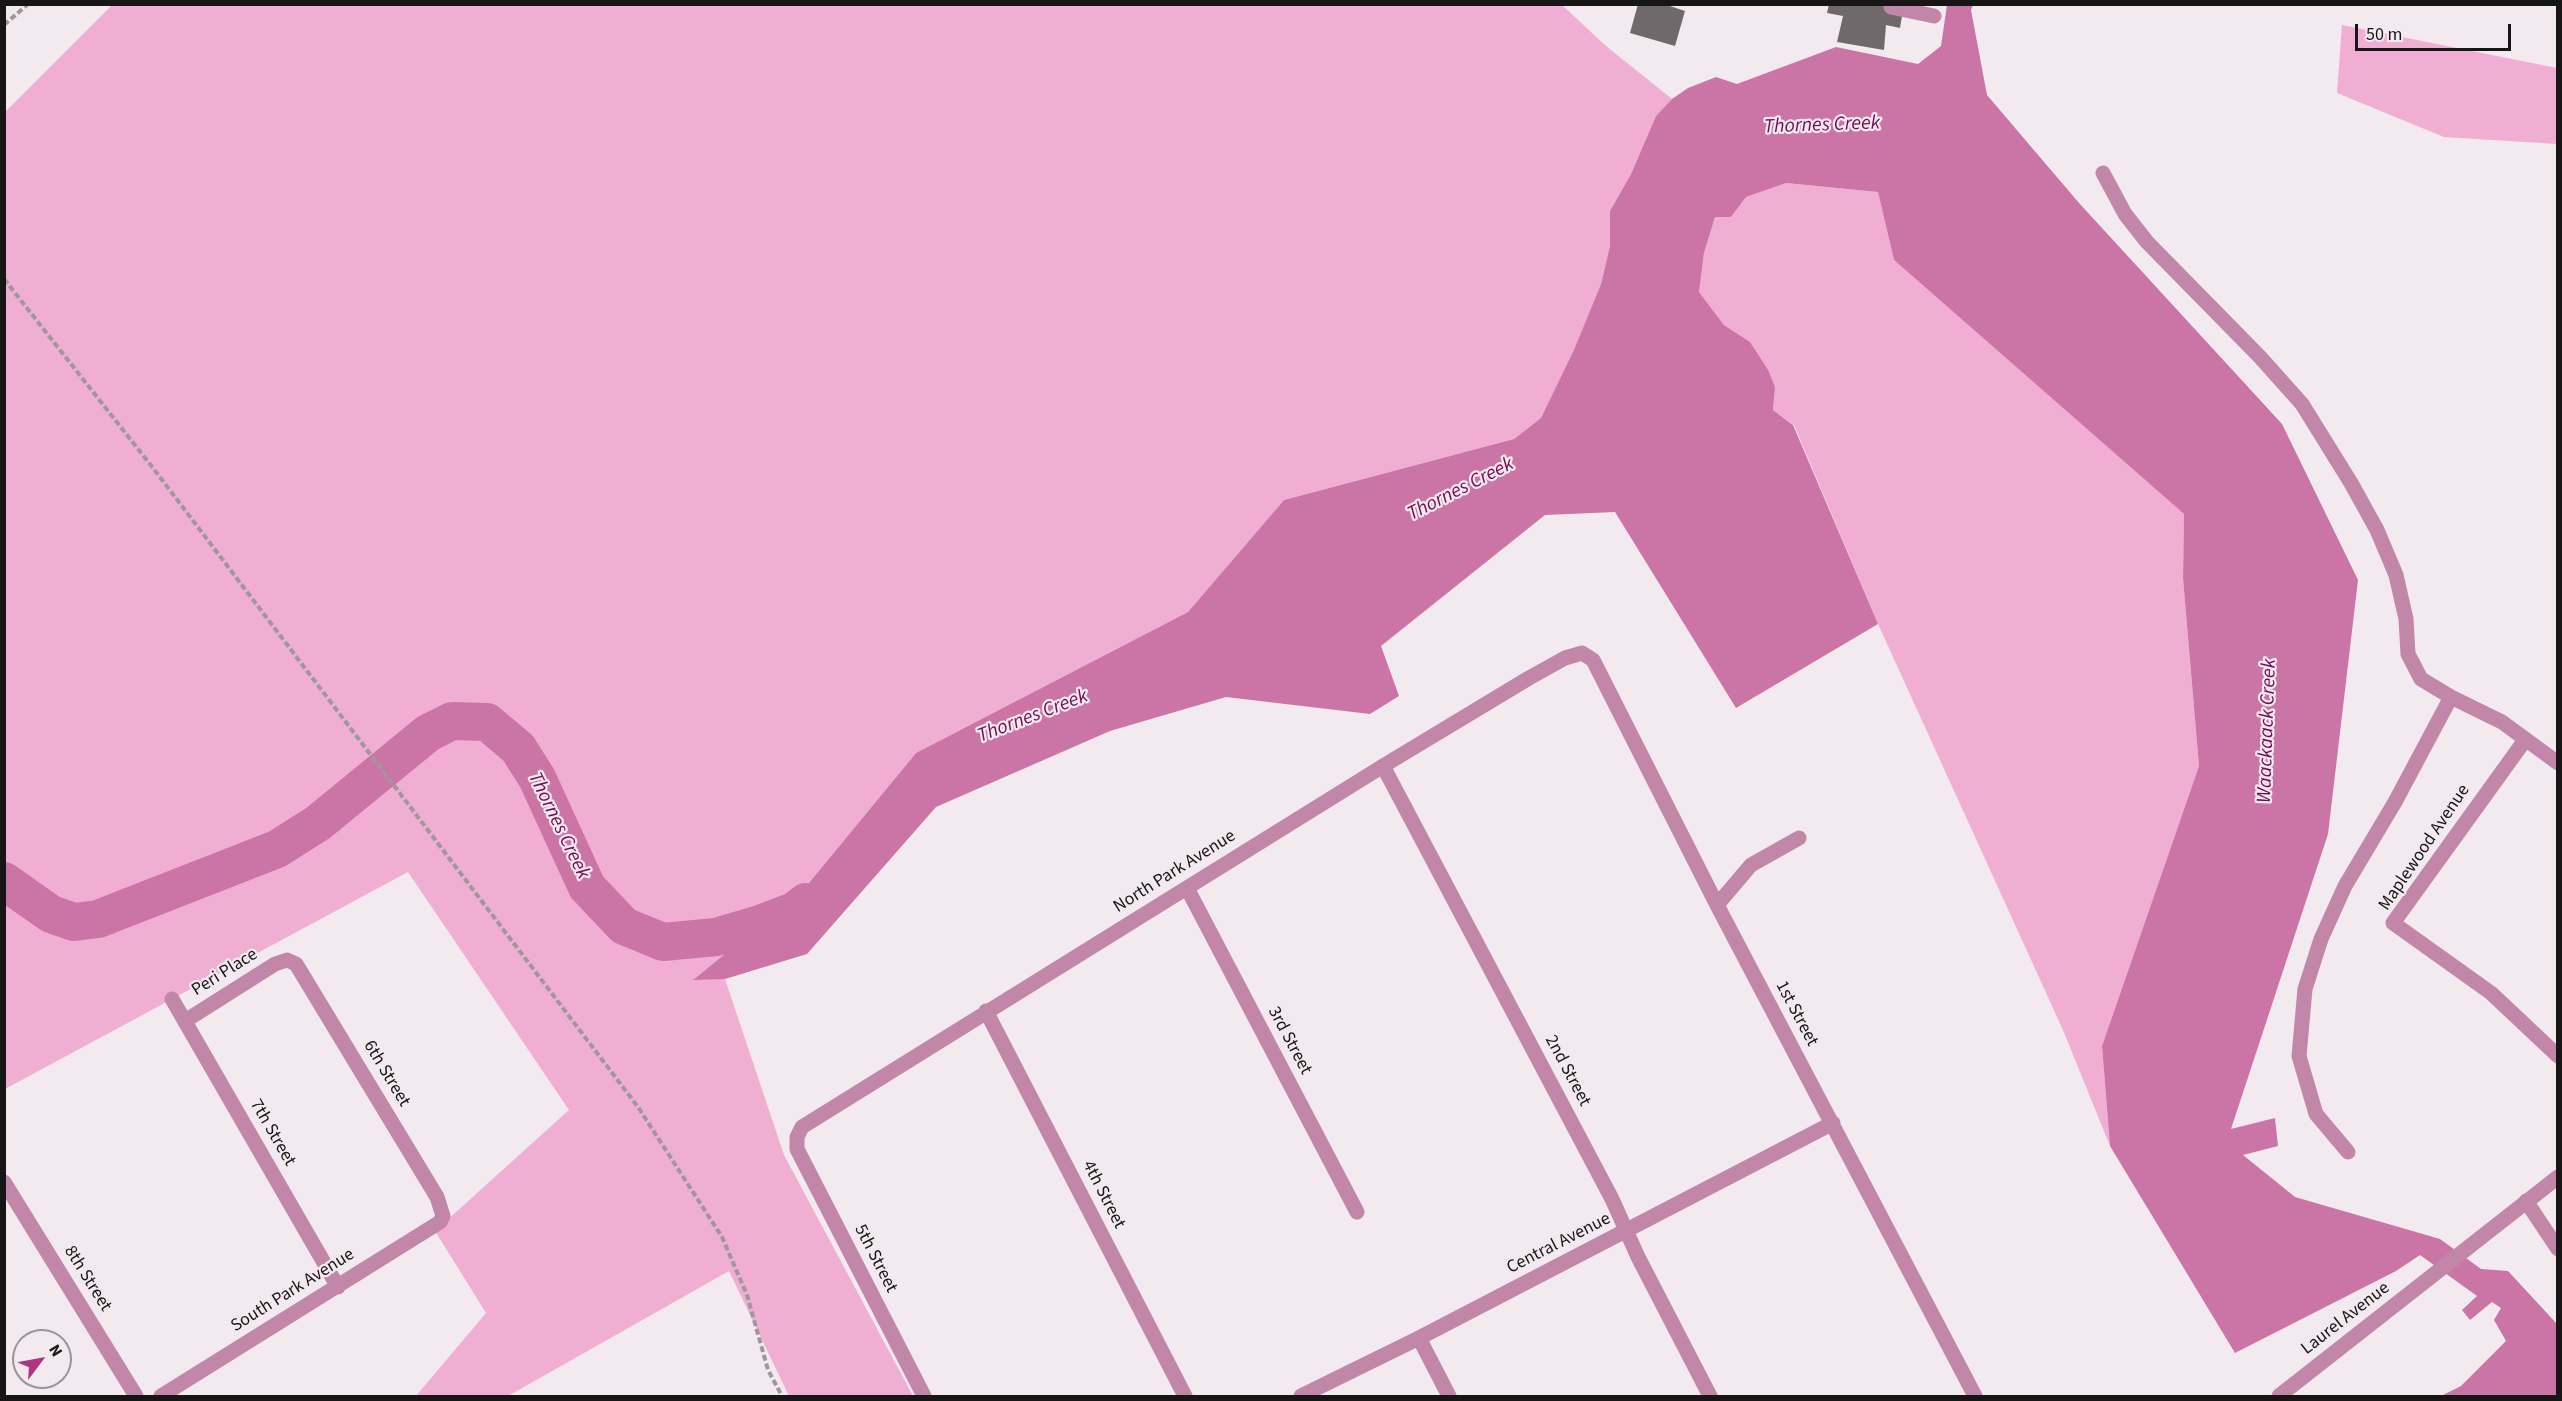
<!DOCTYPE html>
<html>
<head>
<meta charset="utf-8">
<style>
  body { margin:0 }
  #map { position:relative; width:2562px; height:1401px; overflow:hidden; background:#f2eaee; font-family:"Source Sans 3",sans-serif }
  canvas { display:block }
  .frame { position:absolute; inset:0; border:6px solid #181517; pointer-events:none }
  .north { position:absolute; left:12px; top:1329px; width:60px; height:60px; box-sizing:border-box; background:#f2eaee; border:2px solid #9b9598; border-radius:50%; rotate:58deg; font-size:16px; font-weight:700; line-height:24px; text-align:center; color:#181517 }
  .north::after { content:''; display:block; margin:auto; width:21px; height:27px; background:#b13484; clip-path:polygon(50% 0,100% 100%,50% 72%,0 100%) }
  .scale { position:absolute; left:2355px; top:24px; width:156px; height:27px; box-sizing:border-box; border:3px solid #181517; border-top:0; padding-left:8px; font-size:18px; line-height:21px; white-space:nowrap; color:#181517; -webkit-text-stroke:4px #f2eaee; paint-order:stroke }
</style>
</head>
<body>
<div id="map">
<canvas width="2562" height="1401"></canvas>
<div class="frame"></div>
<div class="north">N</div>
<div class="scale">50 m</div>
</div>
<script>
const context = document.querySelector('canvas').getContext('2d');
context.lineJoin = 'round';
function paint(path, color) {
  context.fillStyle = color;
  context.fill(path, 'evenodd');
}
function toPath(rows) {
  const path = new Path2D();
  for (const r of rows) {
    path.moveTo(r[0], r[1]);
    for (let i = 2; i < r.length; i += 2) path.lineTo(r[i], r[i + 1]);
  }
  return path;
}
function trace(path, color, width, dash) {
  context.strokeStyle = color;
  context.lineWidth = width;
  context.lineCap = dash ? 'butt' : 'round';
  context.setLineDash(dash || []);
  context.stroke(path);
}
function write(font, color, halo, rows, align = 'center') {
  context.font = font + ' "Source Sans 3",sans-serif';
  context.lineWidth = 4.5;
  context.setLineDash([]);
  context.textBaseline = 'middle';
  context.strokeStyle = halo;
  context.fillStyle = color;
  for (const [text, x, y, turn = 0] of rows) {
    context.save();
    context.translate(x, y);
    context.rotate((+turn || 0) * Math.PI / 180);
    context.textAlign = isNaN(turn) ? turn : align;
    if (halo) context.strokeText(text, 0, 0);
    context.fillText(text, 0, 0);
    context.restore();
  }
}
paint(toPath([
  [113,4,1562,5,1606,46,1672,99,1656,116,1631,174,1610,211,1610,246,1601,284,1575,350,1541,418,1514,439,1284,500,1188,612,916,753,804,889,694,979,725,979,784,1155,913,1396,789,1396,729,1271,508,1396,416,1396,486,1313,435,1231,569,1110,408,872,5,1089,4,113],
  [2342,25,2557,68,2557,144,2444,137,2337,93],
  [1786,183,1878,192,1894,260,2184,514,2183,578,2199,766,2102,1046,2110,1146,2063,1030,1878,624,1794,425,1773,410,1775,387,1750,342,1724,325,1699,292,1704,253,1715,217,1731,217,1746,197]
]), '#efaed2');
paint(toPath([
  [1947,5,1973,5,1971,10,1987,95,2079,203,2282,424,2358,580,2328,834,2231,1129,2275,1118,2278,1146,2243,1155,2295,1197,2440,1239,2481,1269,2508,1271,2557,1324,2557,1396,2441,1396,2461,1386,2506,1341,2494,1320,2501,1308,2492,1302,2470,1320,2462,1310,2477,1296,2420,1255,2396,1271,2235,1353,2110,1146,2102,1046,2199,766,2183,578,2184,514,1894,260,1878,192,1786,183,1746,197,1731,217,1715,217,1704,253,1699,292,1724,325,1750,342,1768,370,1775,387,1773,410,1793,425,1878,624,1736,708,1615,512,1545,515,1381,646,1399,696,1370,714,1226,697,1110,731,936,807,807,954,725,979,693,980,804,889,916,753,1188,612,1284,500,1514,439,1541,418,1574,350,1601,284,1610,246,1610,211,1631,174,1656,116,1672,99,1688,88,1716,77,1737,84,1836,47,1918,64,1941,46]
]), '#cb74a6');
trace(toPath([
  [4,881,51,914,74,922,98,919,277,849,318,823,428,733,452,721,487,722,518,748,537,778,587,887,624,926,663,942,716,937,760,924,794,911,806,902]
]), '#cb74a6', 38);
paint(toPath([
  [1638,4,1664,4,1685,11,1675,46,1630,33],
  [1829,4,1891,4,1902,16,1900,28,1886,25,1884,50,1837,42,1843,16,1827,13]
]), '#6f696c');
trace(toPath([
  [4,25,28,4],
  [4,279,153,468,638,1107,722,1237,747,1295,768,1370,782,1396]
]), '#9e979b', 4, [6, 3]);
trace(toPath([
  [1891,7,1934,16],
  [2103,173,2125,214,2147,242,2260,357,2302,404,2351,483,2377,530,2396,575,2406,619,2408,654,2421,679,2451,697,2502,722,2558,763],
  [2525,740,2393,923,2491,993,2558,1056],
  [1383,766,1612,1199,1638,1257,1710,1396],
  [1187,888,1357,1212],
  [1717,905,1751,865,1799,838],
  [172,999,338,1287],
  [986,1011,1185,1396],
  [2348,1152,2316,1114,2299,1056,2305,989,2321,939,2345,886,2395,802,2451,697],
  [4,1182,136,1396],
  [2526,1201,2558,1249],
  [1419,1338,1449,1396],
  [161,1396,440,1222,443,1216,437,1197,296,964,287,960,275,964,185,1021],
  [924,1396,797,1149,797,1137,802,1127,1383,766,1529,678,1565,658,1582,653,1593,660,1717,905,1975,1396],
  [1301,1396,1419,1338,1833,1123],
  [2279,1396,2558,1177]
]), '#c287a8', 15);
write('18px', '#181517', '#f2eaee', [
  ["Maplewood Avenue",2425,848,-56],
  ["North Park Avenue",1175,872,-32],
  ["Peri Place",225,973,-32],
  ["1st Street",1796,1014,62],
  ["3rd Street",1289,1041,62],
  ["2nd Street",1567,1071,62],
  ["6th Street",386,1074,59],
  ["7th Street",272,1133,60],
  ["4th Street",1103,1195,63],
  ["Central Avenue",1559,1244,-27],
  ["5th Street",875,1259,63],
  ["8th Street",87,1279,58],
  ["South Park Avenue",293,1291,-32],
  ["Laurel Avenue",2346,1319,-38]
]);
write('italic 20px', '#780a55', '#f2eaee', [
  ["Thornes Creek",1822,126,-2],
  ["Thornes Creek",1461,490,-27],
  ["Thornes Creek",1033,717,-21],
  ["Waackaack Creek",2268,731,-88],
  ["Thornes Creek",558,826,64]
]);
</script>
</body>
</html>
